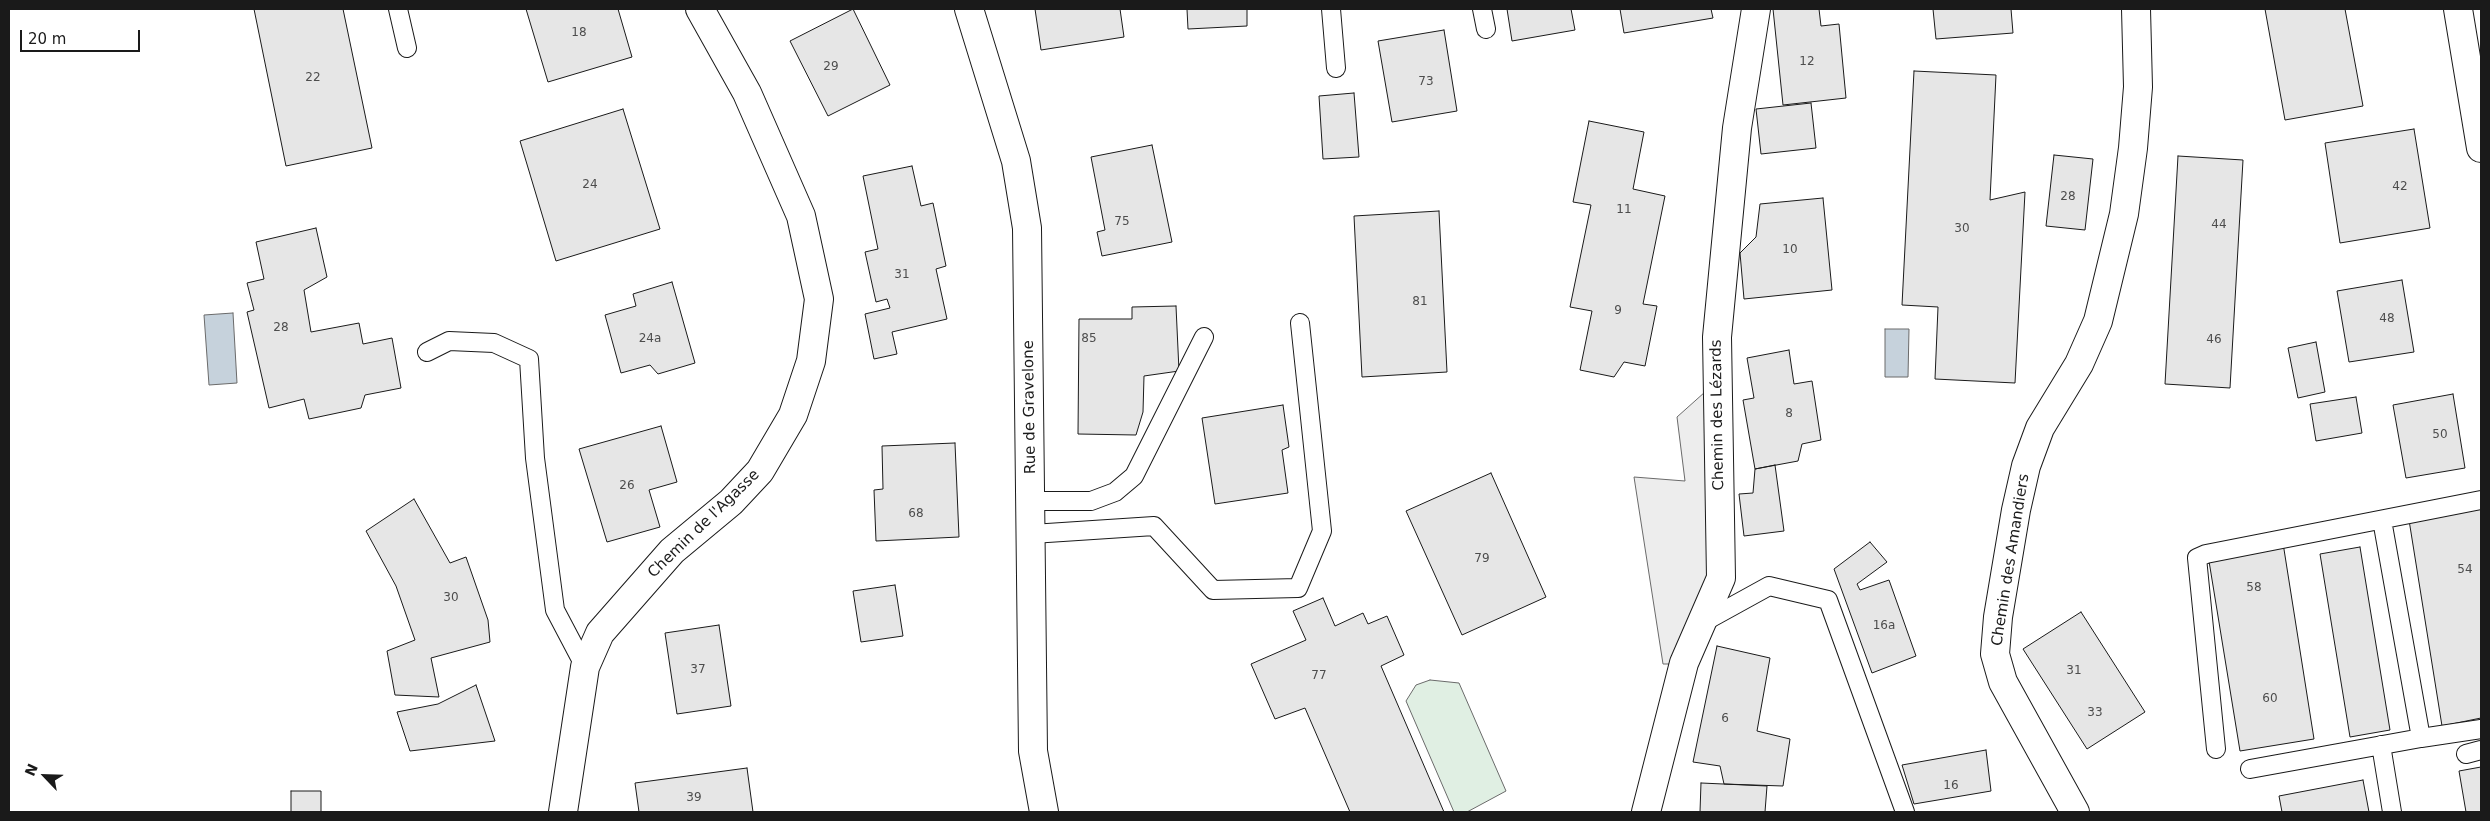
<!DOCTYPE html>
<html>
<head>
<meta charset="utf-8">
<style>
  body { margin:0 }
  #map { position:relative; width:2490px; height:821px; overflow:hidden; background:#fff; font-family:"DejaVu Sans",sans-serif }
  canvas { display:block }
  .frame { position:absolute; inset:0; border:10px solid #1a1a1a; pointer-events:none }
  .north { position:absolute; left:20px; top:751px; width:50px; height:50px; -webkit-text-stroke:4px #fff; paint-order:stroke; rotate:294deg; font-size:14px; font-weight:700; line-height:20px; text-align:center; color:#1a1a1a }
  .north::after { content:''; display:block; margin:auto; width:18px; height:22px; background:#1a1a1a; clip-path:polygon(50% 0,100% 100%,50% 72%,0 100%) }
  .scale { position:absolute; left:20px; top:30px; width:120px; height:22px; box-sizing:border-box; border:2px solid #1a1a1a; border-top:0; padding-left:6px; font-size:15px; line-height:18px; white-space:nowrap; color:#1a1a1a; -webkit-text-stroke:4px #fff; paint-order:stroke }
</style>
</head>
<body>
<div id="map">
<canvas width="2490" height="821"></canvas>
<div class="frame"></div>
<div class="north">N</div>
<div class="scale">20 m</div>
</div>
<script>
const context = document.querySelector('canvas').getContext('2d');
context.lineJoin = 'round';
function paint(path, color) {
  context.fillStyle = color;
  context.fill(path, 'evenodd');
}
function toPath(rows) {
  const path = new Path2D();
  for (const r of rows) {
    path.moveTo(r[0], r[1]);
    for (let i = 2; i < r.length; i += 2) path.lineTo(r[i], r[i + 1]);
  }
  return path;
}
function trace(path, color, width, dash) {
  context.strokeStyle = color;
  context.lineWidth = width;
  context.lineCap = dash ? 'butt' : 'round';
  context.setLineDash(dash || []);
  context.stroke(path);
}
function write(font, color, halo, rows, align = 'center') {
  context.font = font + ' "DejaVu Sans",sans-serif';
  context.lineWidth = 4;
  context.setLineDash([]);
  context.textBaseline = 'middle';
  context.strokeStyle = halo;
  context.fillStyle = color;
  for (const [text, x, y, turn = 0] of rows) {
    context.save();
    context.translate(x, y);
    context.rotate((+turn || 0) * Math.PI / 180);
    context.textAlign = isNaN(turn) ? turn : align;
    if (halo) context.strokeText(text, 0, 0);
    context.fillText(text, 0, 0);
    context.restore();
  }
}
const green = toPath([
  [1430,680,1459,683,1506,791,1467,812,1454,812,1406,701,1416,685,1430,680]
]);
paint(green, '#e0efe3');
trace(green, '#6a6a6a', 1);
const parking = toPath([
  [1705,392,1710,576,1674,664,1663,664,1634,477,1685,481,1677,417,1705,392]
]);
paint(parking, '#ededed');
trace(parking, '#6a6a6a', 1);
const water = toPath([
  [233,313,237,383,209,385,204,315,233,313],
  [1885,329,1909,329,1908,377,1885,377,1885,329]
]);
paint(water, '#c6d2dc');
trace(water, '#6a6a6a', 1);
const building = toPath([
  [254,9,343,9,372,148,286,166,254,9],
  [526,9,618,9,632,57,548,82,526,9],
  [853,9,890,85,828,116,790,41,853,9],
  [1035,9,1120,9,1124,37,1041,50,1035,9],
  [1187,9,1247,9,1247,26,1188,29,1187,9],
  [1507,9,1571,9,1575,30,1512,41,1507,9],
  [1620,9,1711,9,1713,18,1624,33,1620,9],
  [1773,9,1819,9,1821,26,1839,24,1846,98,1783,105,1773,9],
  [1933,9,2011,9,2013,33,1936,39,1933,9],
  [2265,9,2345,9,2363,106,2285,120,2265,9],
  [1444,30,1457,111,1392,122,1378,41,1444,30],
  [1914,71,1996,75,1990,200,2025,192,2015,383,1935,379,1938,307,1902,305,1914,71],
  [1354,93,1359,157,1323,159,1319,96,1354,93],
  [1811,103,1816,148,1761,154,1756,109,1811,103],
  [623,109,660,229,556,261,520,141,623,109],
  [1589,121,1644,132,1633,189,1665,196,1643,304,1657,306,1645,366,1624,362,1614,377,1580,370,1592,311,1570,307,1591,205,1573,202,1589,121],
  [2414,129,2430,228,2340,243,2325,143,2414,129],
  [1152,145,1172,242,1102,256,1097,232,1105,230,1091,157,1152,145],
  [2054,155,2093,159,2085,230,2046,226,2054,155],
  [2178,156,2243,160,2230,388,2165,384,2178,156],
  [912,166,921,206,933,203,946,266,936,269,947,319,892,332,897,354,874,359,865,314,890,308,887,299,876,302,865,252,878,249,863,176,912,166],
  [1823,198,1832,290,1744,299,1740,253,1756,237,1760,204,1823,198],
  [1439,211,1447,372,1362,377,1354,216,1439,211],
  [316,228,327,277,304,290,311,332,359,323,363,344,392,338,401,388,365,395,361,408,309,419,304,399,269,408,247,312,254,310,247,283,264,279,256,242,316,228],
  [2402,280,2414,352,2349,362,2337,291,2402,280],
  [672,282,695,363,658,374,650,365,621,373,605,315,636,306,633,294,672,282],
  [1176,306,1179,371,1144,376,1143,412,1136,435,1078,434,1079,319,1132,319,1132,307,1176,306],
  [2316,342,2325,392,2298,398,2288,348,2316,342],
  [1789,350,1794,384,1812,381,1821,440,1802,444,1798,461,1755,469,1743,400,1754,398,1747,358,1789,350],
  [2453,394,2465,468,2406,478,2393,405,2453,394],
  [2356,397,2362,433,2316,441,2310,404,2356,397],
  [1283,405,1289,447,1282,450,1288,493,1215,504,1202,418,1283,405],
  [661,426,677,482,649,490,660,527,607,542,579,449,661,426],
  [955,443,959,537,876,541,874,490,883,489,882,446,955,443],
  [1775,465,1784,531,1744,536,1739,494,1753,493,1755,469,1775,465],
  [1491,473,1546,597,1462,635,1406,511,1491,473],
  [414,499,450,563,466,557,488,620,490,642,431,658,439,697,395,695,387,651,415,640,396,586,366,531,414,499],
  [2481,509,2481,718,2442,726,2409,520,2481,509],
  [1870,542,1887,562,1857,584,1860,590,1889,580,1916,656,1872,673,1834,569,1870,542],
  [2283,543,2314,739,2240,751,2208,555,2283,543],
  [2360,547,2390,730,2350,737,2320,554,2360,547],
  [895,585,903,636,861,642,853,591,895,585],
  [1323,598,1335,626,1363,613,1368,624,1387,616,1404,655,1381,666,1444,812,1350,812,1305,708,1275,719,1251,664,1306,640,1293,611,1323,598],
  [2081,612,2145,712,2087,749,2023,649,2081,612],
  [719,625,731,706,677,714,665,633,719,625],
  [1717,646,1770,658,1757,731,1790,739,1783,786,1724,784,1720,766,1693,762,1717,646],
  [476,685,495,741,410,751,397,712,438,704,476,685],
  [1986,750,1991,791,1914,804,1902,765,1986,750],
  [2481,767,2481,812,2466,812,2459,771,2481,767],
  [747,768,753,812,639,812,635,783,747,768],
  [2363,780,2369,812,2282,812,2279,796,2363,780],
  [1701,783,1767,786,1765,812,1700,812,1701,783],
  [291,791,321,791,321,812,291,812,291,791]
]);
paint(building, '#e6e6e6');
trace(building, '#1a1a1a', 1);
const lane = toPath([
  [398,9,407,48],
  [1331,9,1336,68],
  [1482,9,1486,29],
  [427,352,449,341,494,343,529,359,535,458,555,610,585,667],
  [1032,501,1091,501,1115,492,1134,476,1204,337],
  [1032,534,1154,526,1213,590,1298,588,1322,531,1300,323],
  [1700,624,1769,586,1828,600,1905,812],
  [2421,738,2481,729],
  [2381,745,2392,812],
  [2216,749,2197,558,2206,554,2481,500],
  [2466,754,2481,750],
  [2250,769,2421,738,2382,520]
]);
const street = toPath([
  [969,9,1016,161,1027,228,1033,751,1044,812],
  [563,812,585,667,600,633,672,551,731,502,760,471,793,415,811,361,819,299,801,216,747,93,700,9],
  [1646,812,1684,663,1721,578,1717,337,1737,128,1756,9],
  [2075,812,2003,682,1995,654,1998,617,2016,510,2026,466,2040,428,2079,364,2098,321,2124,214,2133,148,2138,87,2136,9]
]);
const secondary = toPath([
  [2458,9,2481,148]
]);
trace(lane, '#1a1a1a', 20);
trace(street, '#1a1a1a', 30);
trace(secondary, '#1a1a1a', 30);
trace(lane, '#fff', 18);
trace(street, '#fff', 28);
trace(secondary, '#fff', 28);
write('12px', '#4d4d4d', null, [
  ["18",579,33],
  ["12",1807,62],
  ["29",831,67],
  ["22",313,78],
  ["73",1426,82],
  ["24",590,185],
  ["42",2400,187],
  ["28",2068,197],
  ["11",1624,210],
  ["75",1122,222],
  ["44",2219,225],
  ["30",1962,229],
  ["10",1790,250],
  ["31",902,275],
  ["81",1420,302],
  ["9",1618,311],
  ["48",2387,319],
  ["28",281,328],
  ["24a",650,339],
  ["85",1089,339],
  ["46",2214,340],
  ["8",1789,414],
  ["50",2440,435],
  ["26",627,486],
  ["68",916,514],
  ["79",1482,559],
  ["54",2465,570],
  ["58",2254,588],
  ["30",451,598],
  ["16a",1884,626],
  ["37",698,670],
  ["31",2074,671],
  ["77",1319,676],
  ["60",2270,699],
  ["33",2095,713],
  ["6",1725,719],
  ["16",1951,786],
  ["39",694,798]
]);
write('15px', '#1a1a1a', '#fff', [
  ["Rue de Gravelone",1030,407,-91],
  ["Chemin des Lézards",1718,415,-91],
  ["Chemin de l'Agasse",704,524,-44],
  ["Chemin des Amandiers",2011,560,-81]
]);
</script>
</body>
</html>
